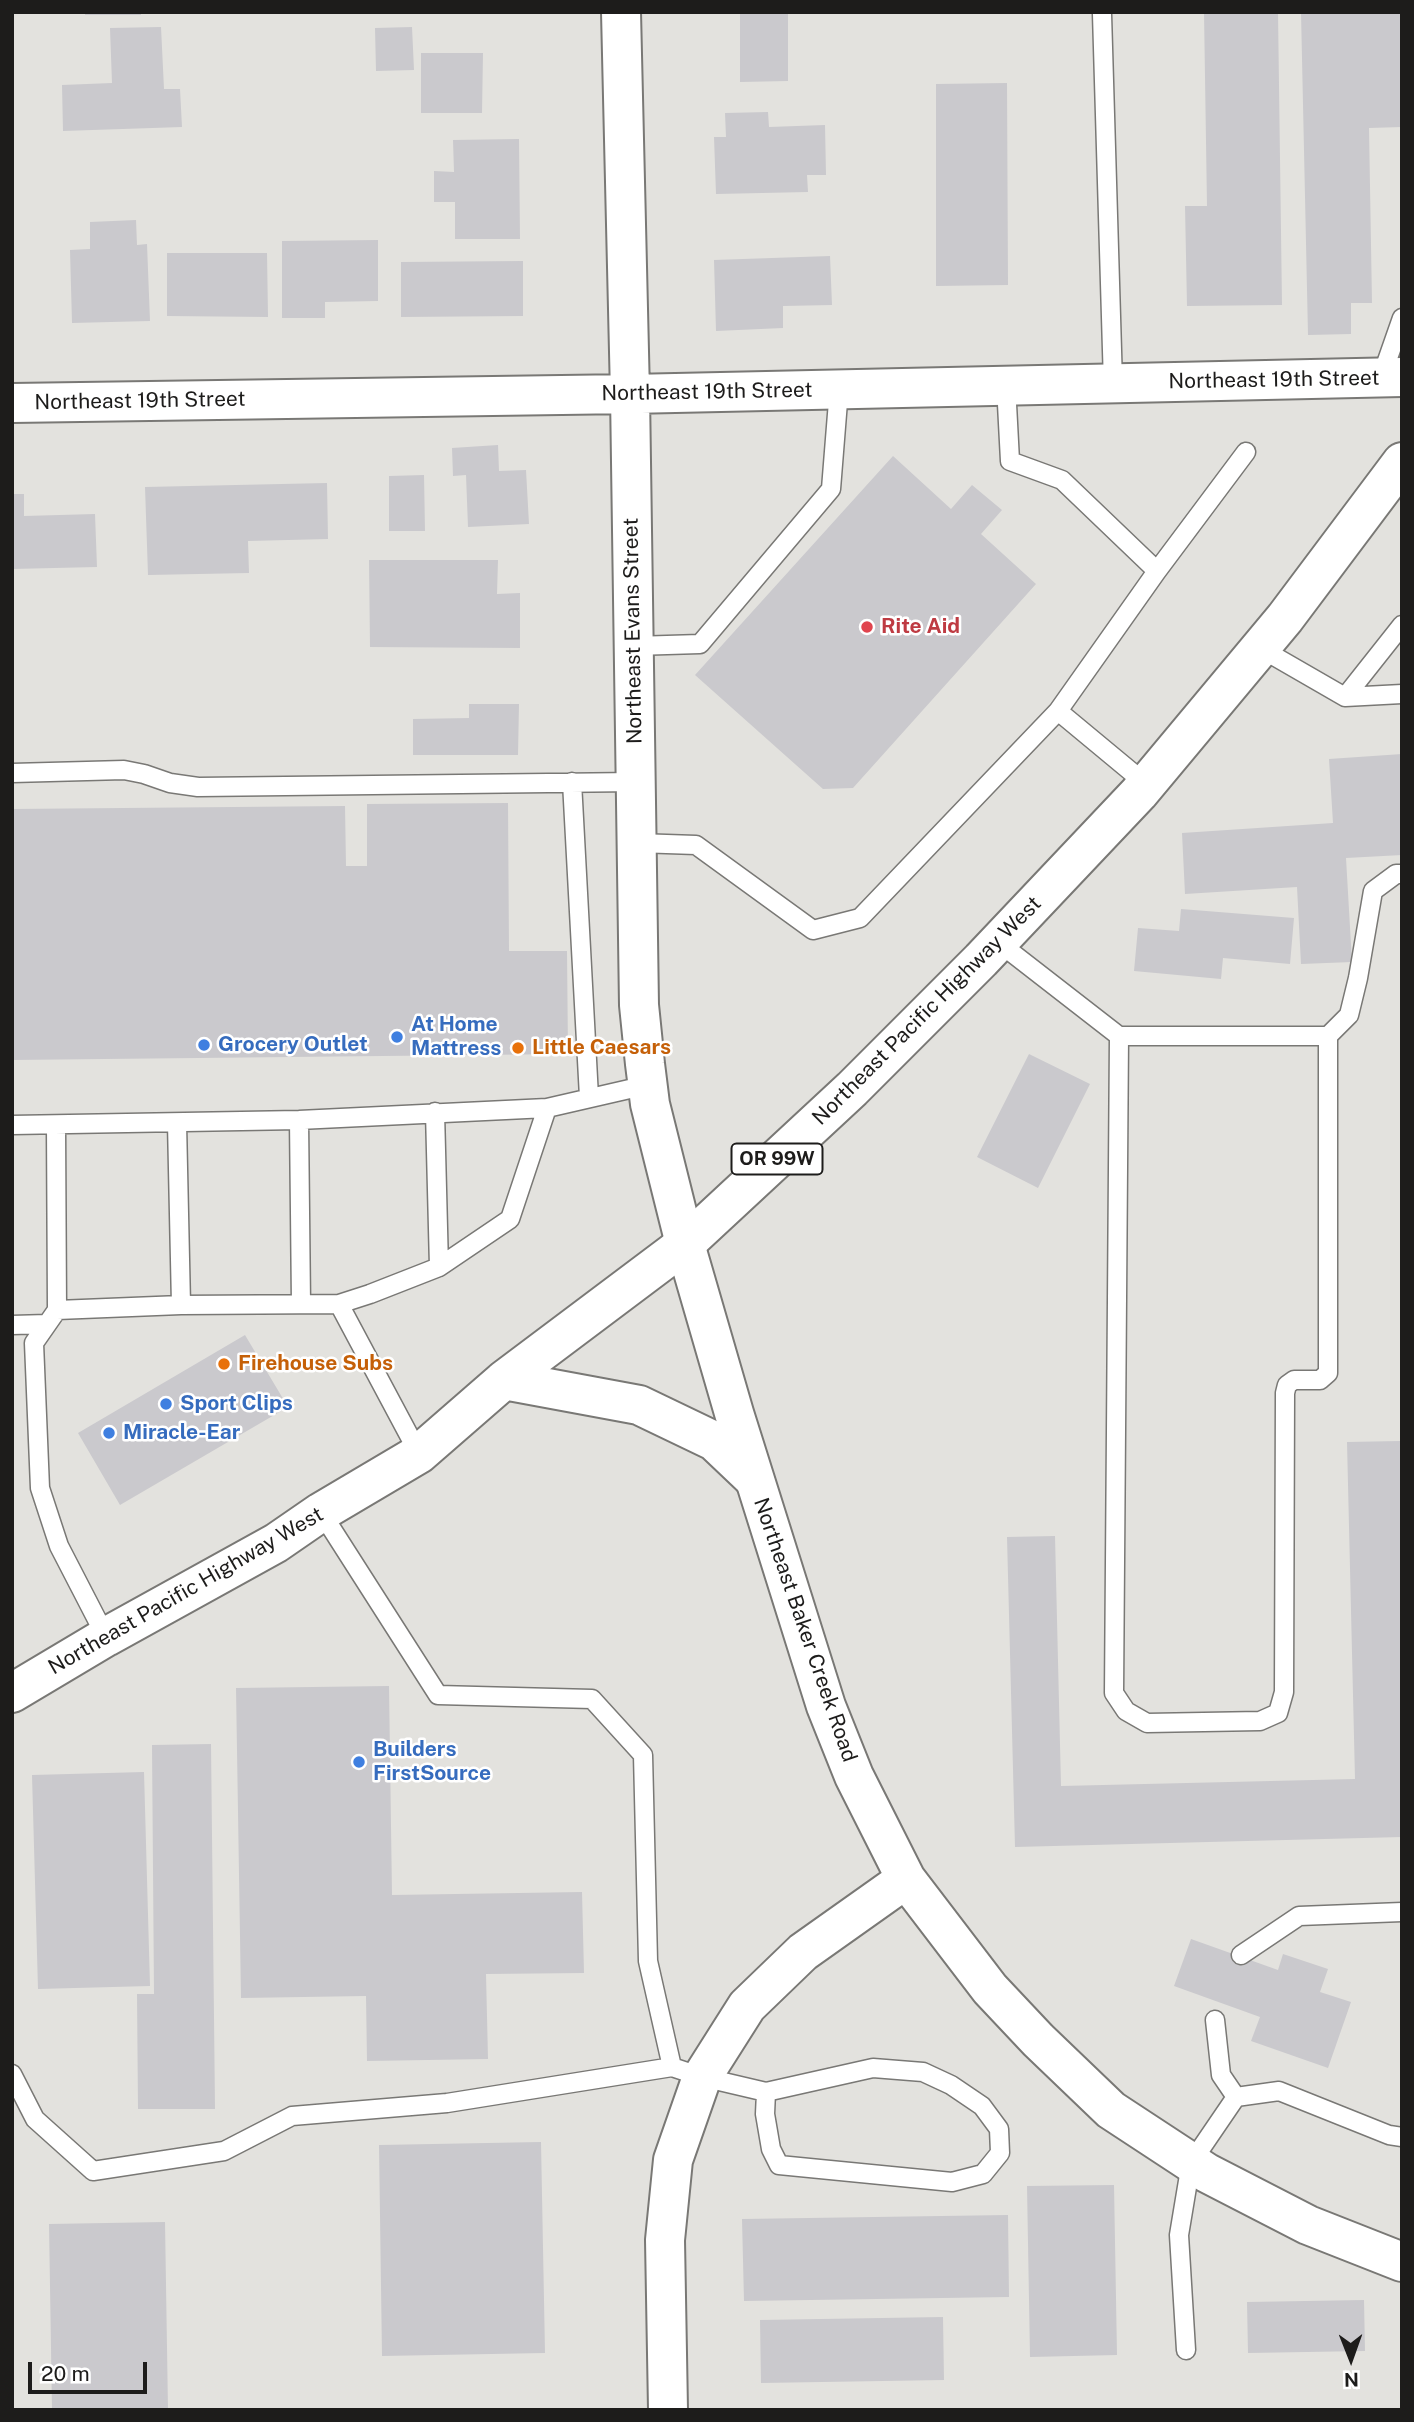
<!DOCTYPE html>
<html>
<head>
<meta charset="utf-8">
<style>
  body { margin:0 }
  #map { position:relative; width:1414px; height:2422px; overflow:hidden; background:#e3e2de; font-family:"Public Sans",sans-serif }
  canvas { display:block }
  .frame { position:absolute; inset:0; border:14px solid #1d1c1b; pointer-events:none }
  .north { position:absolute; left:1316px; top:2324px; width:70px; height:70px; -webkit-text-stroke:5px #fff; paint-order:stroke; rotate:179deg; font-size:19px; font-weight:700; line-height:28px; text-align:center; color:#1d1c1b }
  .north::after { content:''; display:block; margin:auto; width:24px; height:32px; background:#1d1c1b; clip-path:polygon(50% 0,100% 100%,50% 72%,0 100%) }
  .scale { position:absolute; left:28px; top:2362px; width:119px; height:32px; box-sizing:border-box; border:4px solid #1d1c1b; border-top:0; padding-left:9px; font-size:21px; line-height:24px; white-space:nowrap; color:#1d1c1b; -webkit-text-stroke:5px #fff; paint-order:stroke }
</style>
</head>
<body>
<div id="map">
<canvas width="1414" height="2422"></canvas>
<div class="frame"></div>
<div class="north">N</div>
<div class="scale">20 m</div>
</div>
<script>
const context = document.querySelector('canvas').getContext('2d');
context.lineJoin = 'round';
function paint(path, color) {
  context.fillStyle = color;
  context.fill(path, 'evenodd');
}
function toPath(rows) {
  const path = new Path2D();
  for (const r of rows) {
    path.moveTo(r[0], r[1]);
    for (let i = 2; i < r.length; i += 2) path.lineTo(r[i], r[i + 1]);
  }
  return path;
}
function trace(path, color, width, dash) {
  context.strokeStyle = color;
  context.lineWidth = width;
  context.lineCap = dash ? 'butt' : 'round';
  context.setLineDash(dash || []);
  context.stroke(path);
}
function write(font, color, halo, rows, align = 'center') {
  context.font = font + ' "Public Sans",sans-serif';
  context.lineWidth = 5;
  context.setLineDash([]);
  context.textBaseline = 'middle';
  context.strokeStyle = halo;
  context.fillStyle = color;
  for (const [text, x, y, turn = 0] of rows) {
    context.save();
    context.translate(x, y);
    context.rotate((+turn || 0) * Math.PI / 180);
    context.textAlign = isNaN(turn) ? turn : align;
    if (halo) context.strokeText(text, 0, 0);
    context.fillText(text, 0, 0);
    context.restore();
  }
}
paint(toPath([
  [85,12,141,12,141,15,85,15],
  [740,12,788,12,788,81,740,82],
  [1204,12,1278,12,1282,305,1187,306,1185,206,1207,206],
  [1301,12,1402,12,1402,127,1369,128,1372,303,1351,303,1351,334,1308,335],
  [161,27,164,89,180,89,182,127,63,131,62,85,112,83,110,28],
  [412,27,414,70,376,71,375,28],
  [421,53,483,53,482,113,421,113],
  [1007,83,1008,285,936,286,936,84],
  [768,112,769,127,825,125,826,175,807,175,808,192,716,194,714,137,726,137,725,113],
  [519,139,520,239,455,239,455,202,434,202,434,171,454,172,453,140],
  [136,220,137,245,147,244,150,321,72,323,70,250,90,249,90,222],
  [378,240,378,301,325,302,325,318,282,318,282,241],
  [167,253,267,253,268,317,167,316],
  [830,256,832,305,783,306,783,328,716,331,714,260],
  [523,261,523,316,401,317,401,262],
  [498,445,499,471,526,470,529,524,468,527,466,475,453,476,452,448],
  [893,456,951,509,972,485,1002,510,981,534,1036,584,853,788,823,789,695,675],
  [424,475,425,531,389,531,389,476],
  [327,483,328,539,248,541,249,573,148,575,145,487],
  [12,494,24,494,24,516,95,514,97,567,12,569],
  [369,560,498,560,497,594,520,593,520,648,370,647],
  [469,704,519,704,518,755,413,755,413,719,469,718],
  [1402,754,1402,855,1346,858,1352,962,1301,964,1297,887,1185,894,1182,833,1333,823,1329,759],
  [508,803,509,951,567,951,568,1054,12,1060,12,809,345,806,346,866,367,866,367,804],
  [1181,909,1294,918,1290,964,1223,958,1221,979,1134,971,1138,928,1179,931],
  [1029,1054,1090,1084,1038,1188,977,1157],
  [245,1335,288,1407,120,1505,78,1433],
  [1400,1441,1402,1837,1015,1847,1007,1537,1055,1536,1061,1786,1355,1779,1347,1442],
  [389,1686,392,1895,582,1892,584,1973,486,1974,488,2059,367,2061,366,1996,241,1998,236,1688],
  [211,1744,215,2109,138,2109,137,1994,154,1994,152,1745],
  [144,1772,150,1986,38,1989,32,1775],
  [1191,1939,1278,1970,1283,1954,1328,1969,1320,1992,1351,2002,1328,2068,1251,2041,1260,2017,1174,1986],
  [541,2142,545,2353,382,2356,379,2145],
  [1114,2185,1117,2355,1030,2357,1027,2186],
  [1008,2215,1009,2297,744,2301,742,2219],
  [165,2222,168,2410,52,2410,49,2224],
  [1364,2300,1365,2351,1248,2353,1247,2302],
  [943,2317,944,2380,761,2383,760,2320]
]), '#cac9cd');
const lane = toPath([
  [1102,14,1113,384],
  [1381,378,1402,318],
  [1006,385,1010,461,1062,480,1157,571,1058,711],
  [1157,571,1246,452],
  [634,646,700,644,831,489,839,389],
  [1260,648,1345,697,1402,694],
  [1345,697,1402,625],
  [12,773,124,770,144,774,170,783,198,787,636,782],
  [572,782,589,1097],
  [637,843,696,845,813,930,860,918,1058,711,1146,784],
  [998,942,1119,1036,1328,1036,1349,1015,1358,978,1373,891,1396,874,1402,874],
  [1119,1036,1114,1693,1126,1711,1147,1723,1260,1721,1278,1713,1284,1692,1285,1393,1287,1385,1294,1380,1320,1380,1328,1373,1328,1036],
  [435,1112,439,1267],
  [299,1120,301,1304],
  [177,1123,181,1305],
  [12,1125,299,1120,547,1108],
  [56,1126,57,1310],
  [339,1304,419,1454],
  [12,1325,47,1324],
  [321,1512,438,1695,592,1699,643,1755,648,1961,672,2067],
  [106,1637,59,1546,40,1488,34,1343,57,1310,181,1305,339,1304,370,1294,439,1267,510,1219,547,1108,647,1085],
  [1241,1955,1299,1916,1402,1912],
  [1215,2020,1221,2075,1236,2097],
  [12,2074,35,2119,93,2171,224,2151,292,2116,447,2103,672,2067,702,2077,766,2092,873,2068,923,2072,951,2085,982,2106,999,2129,1000,2153,983,2174,952,2182,779,2165,771,2149,765,2114,766,2092],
  [1186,2350,1179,2235,1191,2163,1236,2097,1279,2091,1389,2135,1402,2137]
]);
const secondary = toPath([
  [621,12,630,394,639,1005,645,1064,650,1104,685,1244,734,1413,826,1706,854,1776,906,1879,990,1989,1038,2040,1111,2110,1207,2173,1308,2225,1402,2262],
  [12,403,630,394,1402,377],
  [668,2410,665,2240,673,2160,702,2077,747,2006,803,1952,906,1879]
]);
const highway = toPath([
  [504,1380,639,1405,714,1441,754,1479],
  [12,1693,106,1637,276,1543,321,1512,419,1454,504,1380,685,1244,852,1089,981,960,1139,793,1285,618,1402,462]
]);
trace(lane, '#797875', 21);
trace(secondary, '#797875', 42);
trace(highway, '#797875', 42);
trace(lane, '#fff', 18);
trace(secondary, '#fff', 38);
trace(highway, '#fff', 38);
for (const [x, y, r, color] of [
  [867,627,7,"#e0444e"],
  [397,1037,7,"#3f7fe0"],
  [204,1045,7,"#3f7fe0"],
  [518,1048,7,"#e8710a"],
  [224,1364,7,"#e8710a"],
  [166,1404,7,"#3f7fe0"],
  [109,1433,7,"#3f7fe0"],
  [359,1762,7,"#3f7fe0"]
]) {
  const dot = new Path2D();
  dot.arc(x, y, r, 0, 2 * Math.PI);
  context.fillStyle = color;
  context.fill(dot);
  trace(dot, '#fff', 2.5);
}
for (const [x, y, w] of [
  [777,1159,91]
]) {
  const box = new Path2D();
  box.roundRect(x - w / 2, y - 15.5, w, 31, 5);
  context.fillStyle = '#fff';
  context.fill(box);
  trace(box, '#1d1c1b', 2);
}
write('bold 19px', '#1d1c1b', null, [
  ["OR 99W",777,1159]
]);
write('21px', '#1d1c1b', '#fff', [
  ["Northeast 19th Street",1274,380,-1],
  ["Northeast 19th Street",707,392,-1],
  ["Northeast 19th Street",140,401,-1],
  ["Northeast Evans Street",633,631,-91],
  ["Northeast Pacific Highway West",927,1011,-45],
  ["Northeast Pacific Highway West",186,1591,-30],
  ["Northeast Baker Creek Road",805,1630,71]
]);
write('bold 21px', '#be3a42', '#fff', [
  ["Rite Aid",881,627]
], 'left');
write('bold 21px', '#366cbe', '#fff', [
  ["At Home",411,1025],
  ["Mattress",411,1049],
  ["Grocery Outlet",218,1045],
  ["Sport Clips",180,1404],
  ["Miracle-Ear",123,1433],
  ["Builders",373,1750],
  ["FirstSource",373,1774]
], 'left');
write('bold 21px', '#c56008', '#fff', [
  ["Little Caesars",532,1048],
  ["Firehouse Subs",238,1364]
], 'left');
</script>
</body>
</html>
